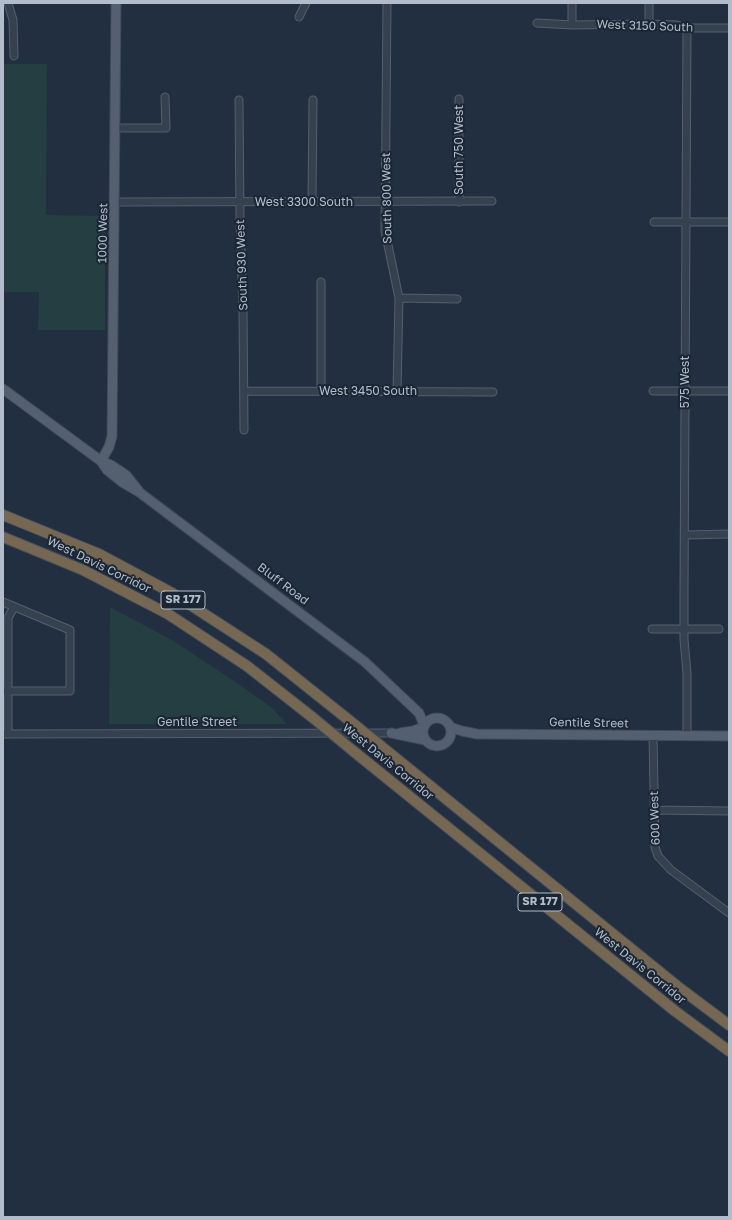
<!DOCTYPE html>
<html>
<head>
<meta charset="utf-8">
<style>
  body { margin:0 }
  #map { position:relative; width:732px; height:1220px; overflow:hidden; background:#222f40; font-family:"Golos Text",sans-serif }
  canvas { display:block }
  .frame { position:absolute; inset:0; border:4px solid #b2bccb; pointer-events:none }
</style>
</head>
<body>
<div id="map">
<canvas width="732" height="1220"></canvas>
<div class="frame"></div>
</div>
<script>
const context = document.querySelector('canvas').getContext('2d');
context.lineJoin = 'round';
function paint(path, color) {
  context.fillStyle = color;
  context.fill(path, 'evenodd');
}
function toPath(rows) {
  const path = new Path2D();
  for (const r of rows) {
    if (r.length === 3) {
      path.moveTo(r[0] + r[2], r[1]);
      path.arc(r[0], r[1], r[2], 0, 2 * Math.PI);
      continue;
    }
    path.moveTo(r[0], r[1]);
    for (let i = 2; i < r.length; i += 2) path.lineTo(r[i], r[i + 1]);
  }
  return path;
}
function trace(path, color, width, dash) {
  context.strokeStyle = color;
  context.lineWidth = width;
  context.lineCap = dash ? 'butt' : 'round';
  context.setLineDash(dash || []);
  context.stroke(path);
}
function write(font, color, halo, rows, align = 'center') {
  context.font = font + ' "Golos Text",sans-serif';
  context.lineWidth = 4;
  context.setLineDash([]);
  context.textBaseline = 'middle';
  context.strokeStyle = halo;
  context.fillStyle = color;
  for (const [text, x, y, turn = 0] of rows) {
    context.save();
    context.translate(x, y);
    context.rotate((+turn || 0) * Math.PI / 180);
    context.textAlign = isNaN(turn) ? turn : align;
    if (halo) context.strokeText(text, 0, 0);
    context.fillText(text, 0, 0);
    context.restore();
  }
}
paint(toPath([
  [3,64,47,64,46,215,105,216,105,330,38,330,39,292,3,292],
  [110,607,172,640,237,683,271,707,287,724,109,724]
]), '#243e41');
const minor = toPath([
  [8,3,13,20,14,56],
  [387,3,385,231,399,298,397,391],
  [299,17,306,3],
  [537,23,572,25,649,24,677,25,687,28,729,28],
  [649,24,649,3],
  [572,25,572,3],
  [239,100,240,218,243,309,244,430],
  [115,128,166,128,165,97],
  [312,201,313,100],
  [115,202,492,201],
  [459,202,459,99],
  [654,222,729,222],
  [399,298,457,299],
  [244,391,493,392],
  [321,391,321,282],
  [653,391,729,391],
  [685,535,729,534],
  [3,602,70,630,70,691,3,691],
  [652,629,719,629],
  [3,734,391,733],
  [8,734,8,618,14,607],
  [653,736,655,847,658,856,671,870,729,913],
  [687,736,687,674,684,639,684,593,687,28],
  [654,810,729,811]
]);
const major = toPath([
  [3,389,101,461,111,465,126,475,138,490],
  [101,461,109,447,112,436,116,3],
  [101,461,107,470,122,482,139,492,365,662,419,713,424,725],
  [437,732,14],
  [450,727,462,731,477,734,729,736],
  [391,733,425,740],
  [400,733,413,731,423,727]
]);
const highway = toPath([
  [3,515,99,554,172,593,266,654,345,717],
  [3,537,83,570,168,614,247,666,312,717],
  [352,750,675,1011,729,1051],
  [387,751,677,986,729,1025]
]);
trace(minor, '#545f6d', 9);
trace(major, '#3f4a58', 11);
trace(highway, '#414c5a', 12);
trace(minor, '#36414f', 7);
trace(major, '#546070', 9);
trace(highway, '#766752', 10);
const highwayBridge = toPath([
  [312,717,352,750],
  [345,717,387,751]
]);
trace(highwayBridge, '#414c5a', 12, []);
trace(highwayBridge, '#766752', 10);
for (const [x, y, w] of [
  [183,600,44],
  [540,902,44]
]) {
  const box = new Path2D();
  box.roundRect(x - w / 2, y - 9, w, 18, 3);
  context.fillStyle = '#1b2634';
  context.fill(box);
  trace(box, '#b2bccb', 1);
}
write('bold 11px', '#b2bccb', null, [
  ["SR 177",183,600],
  ["SR 177",540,902]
]);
write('12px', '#b2bccb', '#1b2634', [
  ["West 3150 South",645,26,2],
  ["South 750 West",459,150,-90],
  ["South 800 West",387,198,-91],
  ["West 3300 South",304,202],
  ["1000 West",103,233,-89],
  ["South 930 West",242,265,-92],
  ["575 West",685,382,-90],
  ["West 3450 South",368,391],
  ["West Davis Corridor",99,565,26],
  ["Bluff Road",283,584,37],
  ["Gentile Street",197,722],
  ["Gentile Street",589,723,1],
  ["West Davis Corridor",388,762,39],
  ["600 West",655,818,-92],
  ["West Davis Corridor",640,966,39]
]);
</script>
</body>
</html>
